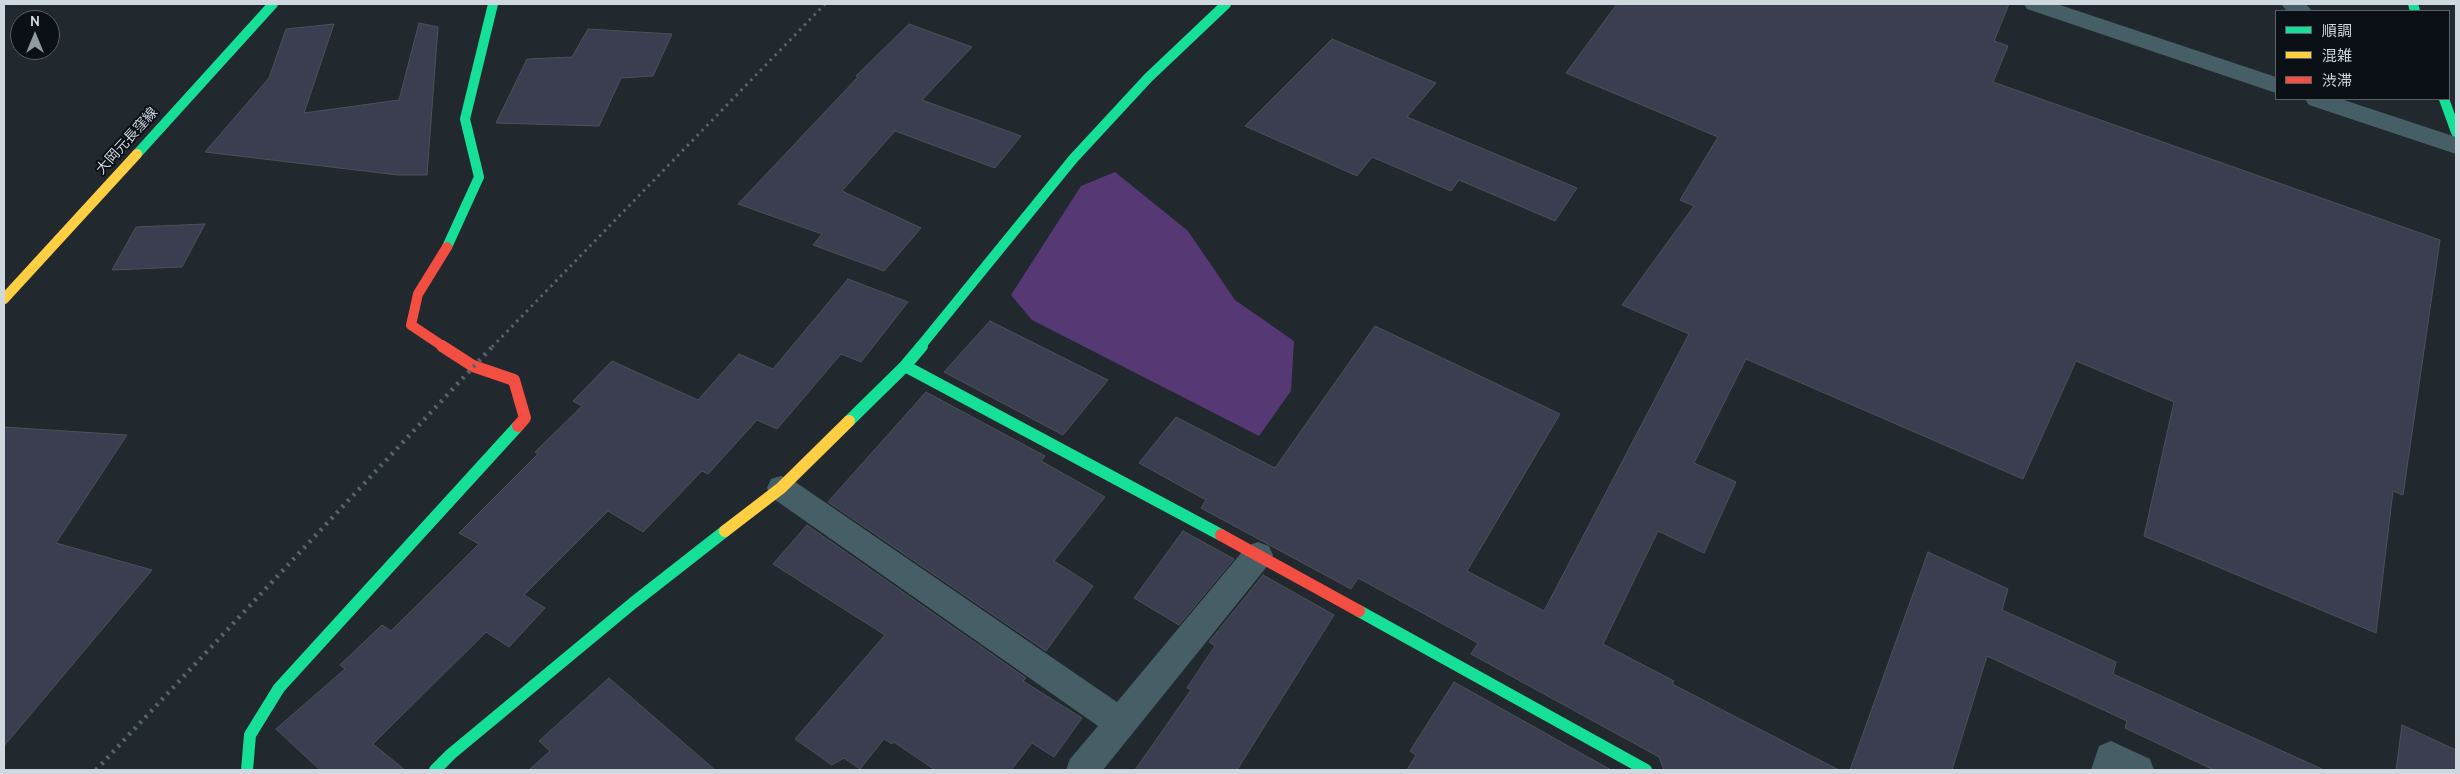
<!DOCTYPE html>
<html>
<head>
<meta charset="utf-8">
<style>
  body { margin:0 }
  #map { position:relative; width:2460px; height:774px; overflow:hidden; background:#21282e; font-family:Cabin,"Noto Sans JP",sans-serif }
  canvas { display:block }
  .frame { position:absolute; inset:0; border:5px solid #cfd7df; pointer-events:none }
  .legend { position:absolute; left:2275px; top:10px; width:175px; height:90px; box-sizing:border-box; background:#0a1015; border:1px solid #596066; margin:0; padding:6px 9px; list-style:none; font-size:15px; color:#cfd7df }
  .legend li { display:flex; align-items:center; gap:10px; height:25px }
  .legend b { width:25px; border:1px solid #596066 }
  .north { position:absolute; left:10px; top:10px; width:50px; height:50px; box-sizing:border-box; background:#0a1015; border:1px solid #596066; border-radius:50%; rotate:0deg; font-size:14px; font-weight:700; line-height:20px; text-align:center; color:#cfd7df }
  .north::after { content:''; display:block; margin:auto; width:18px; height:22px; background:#929aa1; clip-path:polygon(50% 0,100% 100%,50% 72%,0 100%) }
</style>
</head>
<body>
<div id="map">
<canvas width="2460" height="774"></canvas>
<div class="frame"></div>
<ul class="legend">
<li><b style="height:6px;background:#16e098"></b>順調</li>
<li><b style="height:6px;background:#ffcf43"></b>混雑</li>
<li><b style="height:6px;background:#f24e42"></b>渋滞</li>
</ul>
<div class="north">N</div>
</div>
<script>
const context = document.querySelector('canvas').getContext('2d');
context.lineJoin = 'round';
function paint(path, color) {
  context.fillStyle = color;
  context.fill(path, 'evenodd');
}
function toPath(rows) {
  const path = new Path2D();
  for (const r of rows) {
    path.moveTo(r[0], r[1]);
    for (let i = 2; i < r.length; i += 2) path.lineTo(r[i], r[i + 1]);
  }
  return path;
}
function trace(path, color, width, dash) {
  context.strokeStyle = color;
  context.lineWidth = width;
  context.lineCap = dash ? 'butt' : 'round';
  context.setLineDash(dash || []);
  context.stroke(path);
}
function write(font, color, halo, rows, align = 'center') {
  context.font = font + ' Cabin,"Noto Sans JP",sans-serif';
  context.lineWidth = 4;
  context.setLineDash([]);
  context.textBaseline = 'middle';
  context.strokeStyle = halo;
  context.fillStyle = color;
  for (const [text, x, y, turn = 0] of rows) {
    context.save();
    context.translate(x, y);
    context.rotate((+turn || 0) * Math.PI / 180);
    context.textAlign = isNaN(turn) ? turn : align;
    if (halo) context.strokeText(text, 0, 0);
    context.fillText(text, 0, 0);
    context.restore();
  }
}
paint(toPath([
  [1115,172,1188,231,1235,300,1294,341,1291,391,1259,436,1032,320,1011,295,1081,186]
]), '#563875');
const building = toPath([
  [1617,4,2009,4,1994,41,2008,46,1993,82,2440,240,2403,495,2393,491,2376,633,2144,536,2174,402,2076,361,2023,479,1746,359,1694,463,1736,482,1704,553,1658,531,1603,644,1674,681,1672,684,1839,770,1664,770,1659,757,1471,654,1478,643,1358,578,1351,589,1201,508,1206,500,1139,463,1176,417,1275,468,1375,326,1560,414,1467,571,1544,611,1689,334,1622,305,1694,206,1680,200,1718,137,1566,73,1617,4],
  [419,23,438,27,427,175,398,175,205,152,269,78,286,29,334,24,304,113,399,100,419,23],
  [909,24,972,47,922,100,1021,136,995,168,895,131,842,191,921,228,884,271,813,245,822,234,738,204,858,77,856,76,909,24],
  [588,29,672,34,653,76,621,78,599,126,496,123,527,59,572,57,588,29],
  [1332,39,1436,83,1407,117,1577,188,1555,221,1459,180,1451,191,1372,157,1357,176,1245,126,1332,39],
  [205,224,182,267,112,270,136,227,205,224],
  [848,279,908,302,861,362,841,354,777,429,757,420,708,474,702,471,643,532,608,511,524,595,545,608,509,647,486,632,373,744,405,770,320,770,276,729,345,669,340,665,382,625,391,631,479,544,459,533,538,454,535,452,582,406,573,401,612,361,698,400,739,354,773,369,848,279],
  [990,321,1108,380,1063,435,944,372,990,321],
  [926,392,1045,456,1041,461,1105,497,1054,561,1093,586,1046,651,828,502,926,392],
  [4,427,127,435,56,543,152,570,4,746,4,427],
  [807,525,1026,678,1023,681,1082,718,1054,757,1032,743,1011,770,935,770,894,742,892,744,884,739,860,769,844,758,832,765,795,739,885,635,773,564,807,525],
  [1183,531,1234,559,1179,625,1134,598,1183,531],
  [1928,552,2008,589,2002,610,2116,662,2113,674,2324,770,2214,770,2125,728,2127,721,1987,656,1952,770,1850,770,1928,552],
  [1263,575,1334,615,1237,770,1135,770,1191,690,1187,688,1215,646,1209,642,1263,575],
  [609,678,715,770,529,770,550,751,539,741,609,678],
  [1454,682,1611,770,1407,770,1416,755,1410,751,1454,682],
  [2402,725,2456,750,2456,770,2396,770,2402,725]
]);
paint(building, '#3a3e50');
trace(building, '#4d5157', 1);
paint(toPath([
  [2024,4,2057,4,2276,77,2276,93,2027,9,2024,4],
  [2281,4,2306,4,2312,11,2287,11,2281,4],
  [2305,99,2341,99,2456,137,2456,154,2309,105,2305,99],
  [781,476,791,479,1117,702,1247,546,1258,542,1269,546,1273,555,1269,564,1103,770,1066,770,1070,759,1098,726,771,497,767,488,771,479,781,476],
  [2111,741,2150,759,2154,770,2091,770,2099,746,2111,741]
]), '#465f67');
trace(toPath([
  [2413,4,2415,11],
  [2444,99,2456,132],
  [137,154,273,4],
  [447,247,479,177,465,119,493,4],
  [920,347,1073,159,1148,78,1226,4]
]), '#16e098', 10);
trace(toPath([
  [905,366,1221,535],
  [849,421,905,366,922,346],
  [1359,611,1646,770],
  [247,770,250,735,279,688,518,426],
  [435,770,451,754,633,603,725,531]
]), '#16e098', 12);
trace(toPath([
  [4,299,137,154]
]), '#ffcf43', 10);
trace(toPath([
  [725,531,781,488,849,421]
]), '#ffcf43', 12);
trace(toPath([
  [444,347,411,325,418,294,447,247]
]), '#f24e42', 10);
trace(toPath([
  [442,346,473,366,514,380,525,418,518,426],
  [1221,535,1359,611]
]), '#f24e42', 12);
trace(toPath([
  [492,347,825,4]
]), '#57666c', 3, [2.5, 4.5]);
trace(toPath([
  [96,770,493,346]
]), '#57666c', 4.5, [2.5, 5.5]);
write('14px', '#cfd7df', '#0a1015', [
  ["大岡元長窪線",127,141,-48]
]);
</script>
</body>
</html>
